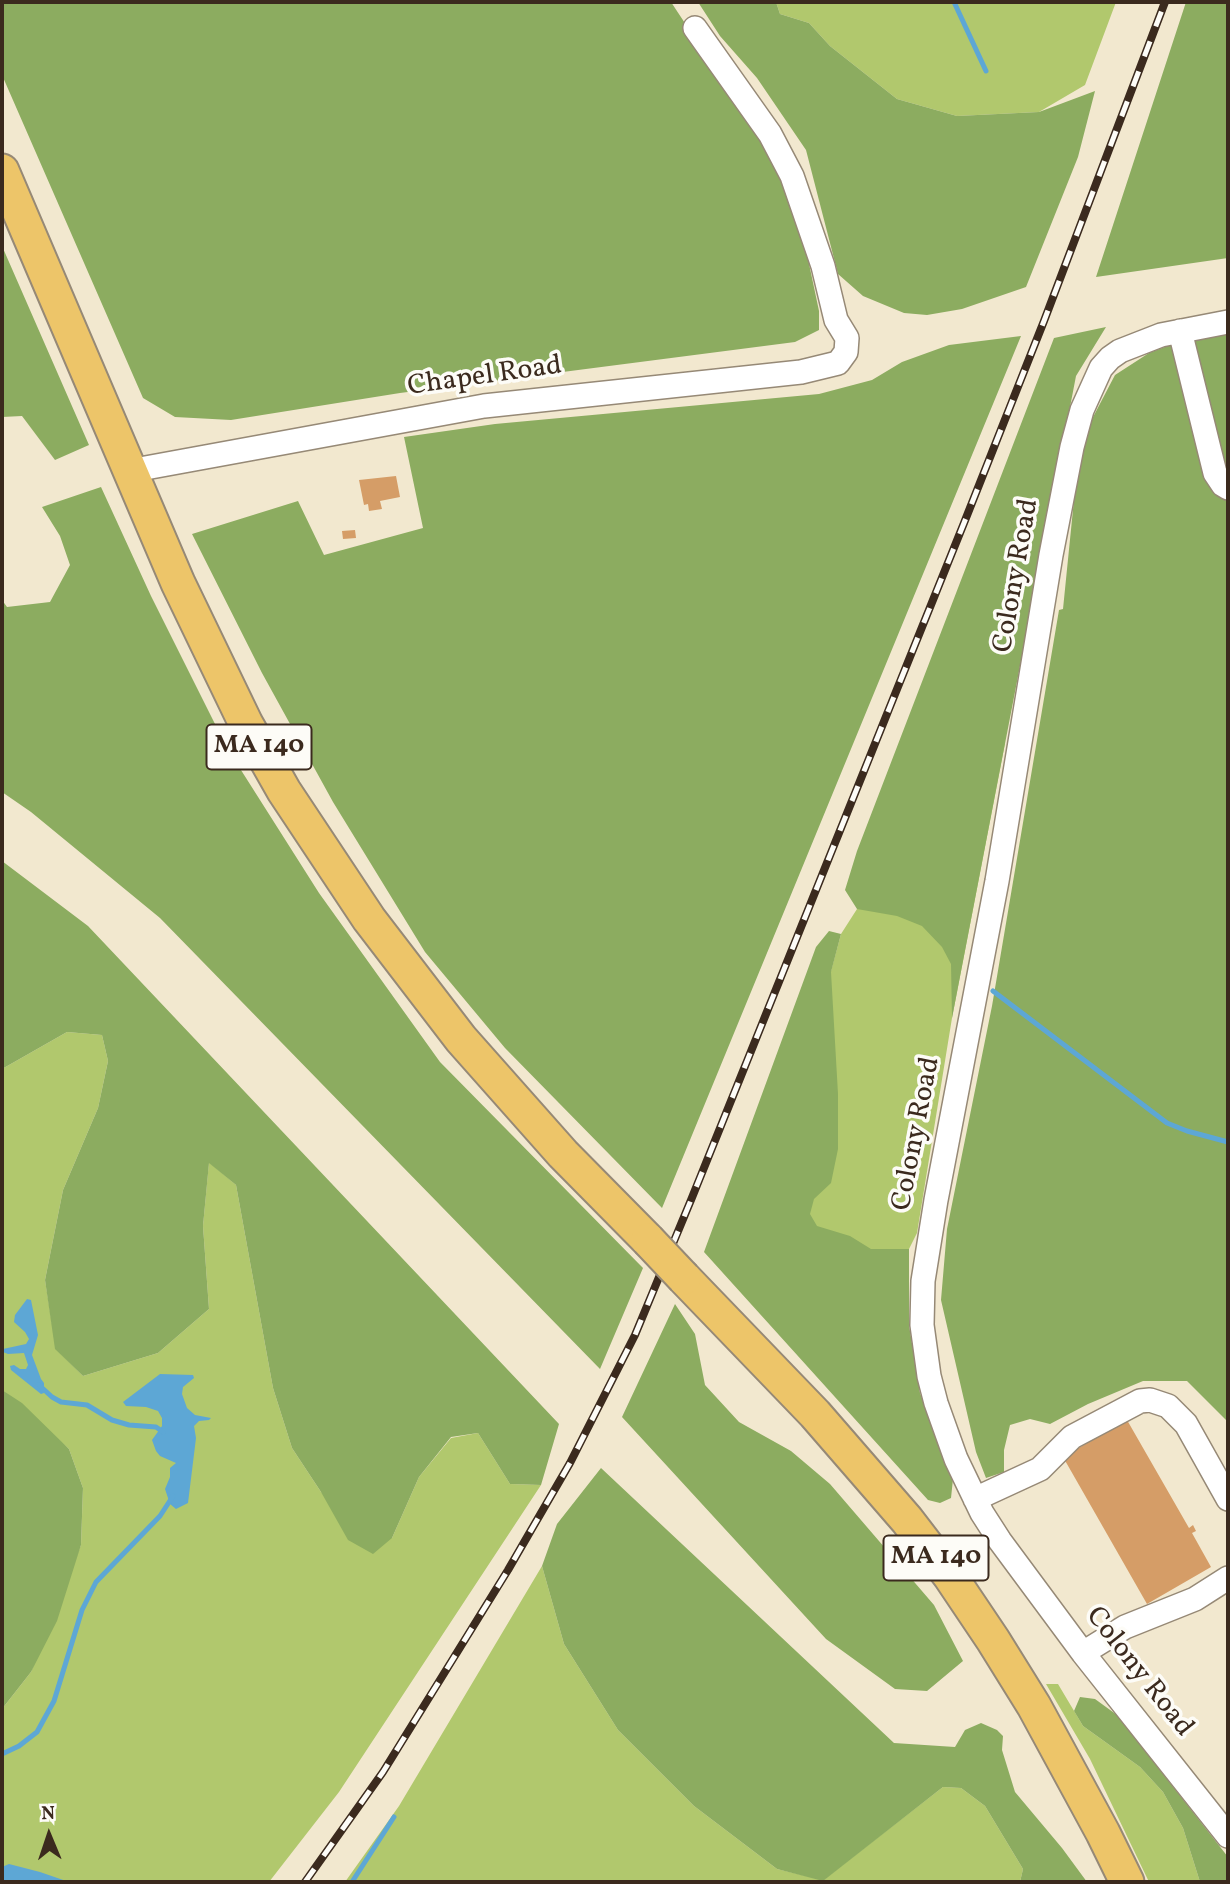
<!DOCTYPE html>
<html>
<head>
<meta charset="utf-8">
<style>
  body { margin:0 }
  #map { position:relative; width:1230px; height:1884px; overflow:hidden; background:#f2e8cf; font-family:Vollkorn,serif }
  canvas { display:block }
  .frame { position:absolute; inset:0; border:4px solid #3b2a1e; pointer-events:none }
  .north { position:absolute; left:14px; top:1800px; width:70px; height:70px; -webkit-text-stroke:5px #fdfcf7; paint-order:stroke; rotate:358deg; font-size:19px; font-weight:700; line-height:28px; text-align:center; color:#3b2a1e }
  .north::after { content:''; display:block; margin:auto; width:24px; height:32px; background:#3b2a1e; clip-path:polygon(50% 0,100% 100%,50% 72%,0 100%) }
</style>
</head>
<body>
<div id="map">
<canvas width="1230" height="1884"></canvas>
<div class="frame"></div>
<div class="north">N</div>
</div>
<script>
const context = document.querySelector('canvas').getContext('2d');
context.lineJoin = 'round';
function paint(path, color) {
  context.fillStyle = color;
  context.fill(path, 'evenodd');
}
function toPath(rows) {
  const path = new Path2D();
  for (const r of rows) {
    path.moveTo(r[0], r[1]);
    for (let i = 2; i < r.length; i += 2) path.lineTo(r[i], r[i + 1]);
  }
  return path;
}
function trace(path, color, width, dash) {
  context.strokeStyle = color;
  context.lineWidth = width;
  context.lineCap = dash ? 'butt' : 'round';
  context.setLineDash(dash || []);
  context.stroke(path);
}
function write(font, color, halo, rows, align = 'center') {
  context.font = font + ' Vollkorn,serif';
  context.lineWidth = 7;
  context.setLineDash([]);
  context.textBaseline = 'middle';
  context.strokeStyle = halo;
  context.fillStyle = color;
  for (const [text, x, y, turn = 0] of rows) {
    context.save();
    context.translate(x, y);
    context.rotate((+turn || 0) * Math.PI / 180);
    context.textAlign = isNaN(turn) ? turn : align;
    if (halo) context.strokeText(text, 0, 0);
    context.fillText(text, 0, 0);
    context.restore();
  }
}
paint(toPath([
  [776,2,1116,2,1085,85,1039,112,957,116,897,99,830,46,809,23,780,14],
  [1005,743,952,1018,917,1233,909,1249,888,1256,870,1270,795,1216,824,997,841,934,857,909],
  [67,1032,102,1035,108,1061,98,1108,63,1190,45,1280,56,1349,83,1376,158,1353,209,1309,203,1226,209,1162,236,1185,273,1388,292,1448,321,1492,392,1538,419,1477,451,1438,478,1433,510,1484,541,1485,339,1792,269,1882,2,1882,2,1709,31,1672,81,1545,83,1488,69,1449,2,1390,2,1069],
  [542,1566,564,1644,618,1730,694,1806,777,1869,823,1880,943,1787,961,1788,985,1806,1023,1869,1020,1882,345,1882,399,1806],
  [1046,1684,1058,1684,1083,1726,1140,1767,1163,1792,1183,1828,1200,1882,1149,1882,1090,1759]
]), '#b1c86d');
paint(toPath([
  [2,2,671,2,760,137,787,191,808,259,819,311,819,330,795,342,400,393,231,420,175,417,143,398,2,75],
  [698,2,776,2,780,14,809,23,830,46,897,99,957,116,1039,112,1095,91,1078,157,1026,287,962,309,927,315,904,313,863,296,838,274,806,150,757,78,720,36],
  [1186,2,1228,2,1228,258,1096,277],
  [2,246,89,445,55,460,22,416,2,417],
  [1106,327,1076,376,952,1018,951,964,942,947,922,926,897,916,857,909,845,890,857,851,1054,338],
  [1228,334,1228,477,1222,465,1192,341],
  [1021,336,662,1208,505,1048,425,952,333,802,262,673,192,534,298,501,324,555,423,528,404,437,495,424,819,394,872,380,902,362,949,345],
  [1175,343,1228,495,1228,1422,1187,1381,1143,1381,1088,1404,1050,1424,1030,1419,1010,1425,1004,1450,1004,1472,986,1478,976,1452,941,1300,947,1229,992,1006,1059,610,1063,609,1079,450,1092,419,1115,375,1149,353],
  [101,487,151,596,227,748,319,893,440,1062,643,1268,600,1369,160,918,31,812,2,792,2,600,7,607,50,602,70,565,60,536,42,507],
  [2,861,88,926,559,1424,541,1485,510,1484,478,1433,451,1437,419,1477,392,1538,373,1554,348,1540,321,1492,292,1448,273,1388,236,1185,209,1163,203,1226,209,1309,158,1353,83,1376,55,1349,45,1280,63,1190,98,1108,108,1061,102,1035,67,1032,2,1069],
  [829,931,841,934,831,972,838,1094,838,1149,831,1183,814,1199,810,1214,817,1226,850,1236,871,1249,909,1249,909,1325,920,1393,953,1479,951,1498,940,1503,928,1500,704,1252,816,947],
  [675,1304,695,1334,705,1385,739,1422,791,1451,830,1484,934,1605,963,1661,927,1691,895,1689,826,1639,622,1417],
  [2,1390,22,1403,69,1449,83,1488,81,1545,57,1621,31,1672,2,1709],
  [601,1468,894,1743,955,1747,965,1730,981,1723,997,1730,1003,1736,1002,1750,1015,1792,1062,1848,1087,1882,1020,1882,1023,1869,985,1806,961,1788,943,1787,823,1881,777,1869,694,1806,618,1730,564,1644,542,1566,557,1524],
  [1080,1697,1095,1699,1117,1715,1228,1857,1228,1882,1200,1882,1183,1828,1163,1792,1140,1767,1083,1726,1074,1711]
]), '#8cac60');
paint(toPath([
  [27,1299,31,1300,38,1335,32,1355,41,1379,44,1383,44,1393,41,1394,11,1370,10,1366,14,1365,20,1369,26,1369,28,1365,24,1353,8,1354,3,1352,3,1349,26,1344,29,1339,25,1332,14,1322,15,1315],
  [160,1374,193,1375,194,1378,183,1387,182,1394,187,1408,195,1415,211,1418,209,1420,199,1421,194,1426,196,1438,188,1503,176,1509,170,1504,165,1489,170,1477,170,1468,176,1463,160,1456,156,1451,152,1440,162,1426,162,1418,158,1411,146,1407,126,1406,123,1402],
  [9,1864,40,1872,69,1882,2,1882,2,1867]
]), '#5da7d5');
trace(toPath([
  [954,2,986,71],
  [993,991,1167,1123,1187,1131,1228,1142],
  [39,1385,52,1397,61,1402,87,1405,112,1420,129,1425,156,1427,163,1432],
  [2,1754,19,1746,37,1732,54,1701,82,1610,96,1582,160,1516,173,1496],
  [352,1882,394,1817]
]), '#5da7d5', 5);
paint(toPath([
  [396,476,400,497,380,501,382,509,369,511,368,504,364,505,359,480],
  [355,530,356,538,343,539,342,531],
  [1127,1420,1189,1528,1193,1525,1196,1531,1192,1533,1211,1567,1147,1604,1063,1457]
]), '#d59d67');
const minor = toPath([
  [1228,322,1161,335,1120,351,1110,358,1101,368,1082,410,1072,447,1051,555,997,881,936,1200,923,1281,922,1325,929,1376,936,1403,956,1459,982,1513,1000,1541,1083,1653,1228,1836],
  [1180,331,1215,473,1223,485,1228,488],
  [129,471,484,406,801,372,838,363,846,352,847,338,836,320,823,266,792,176,770,134,695,28],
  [975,1499,1040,1469,1072,1437,1140,1401,1150,1400,1168,1406,1186,1424,1228,1499],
  [1083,1653,1125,1627,1195,1599,1228,1578]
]);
const highway = toPath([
  [2,171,178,583,246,724,284,791,369,919,461,1039,563,1154,648,1240],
  [684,1278,815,1414,907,1520,950,1576,993,1640,1034,1706,1103,1833,1127,1882]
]);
trace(minor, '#968976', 26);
trace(highway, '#968976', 37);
trace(minor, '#fff', 23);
trace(highway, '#edc569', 33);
const rail = toPath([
  [305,1882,383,1772,508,1570,570,1463,635,1335,691,1200,964,523,1044,321,1165,2]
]);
trace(rail, '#3b2a1e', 8);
trace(rail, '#fdfcf7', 5, [16]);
const highwayBridge = toPath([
  [648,1240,684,1278]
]);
trace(highwayBridge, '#968976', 37, []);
trace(highwayBridge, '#edc569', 33);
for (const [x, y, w] of [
  [259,747,105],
  [936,1558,105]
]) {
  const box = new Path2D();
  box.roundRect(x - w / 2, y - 22.5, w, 45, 5);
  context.fillStyle = '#fdfcf7';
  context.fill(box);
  trace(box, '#3b2a1e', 2);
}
write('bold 26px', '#3b2a1e', null, [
  ["MA 140",259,747],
  ["MA 140",936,1558]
]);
write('28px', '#3b2a1e', '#fdfcf7', [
  ["Chapel Road",485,378,-8],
  ["Colony Road",1018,576,-80],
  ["Colony Road",918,1134,-79],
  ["Colony Road",1138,1673,52]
]);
</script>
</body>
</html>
